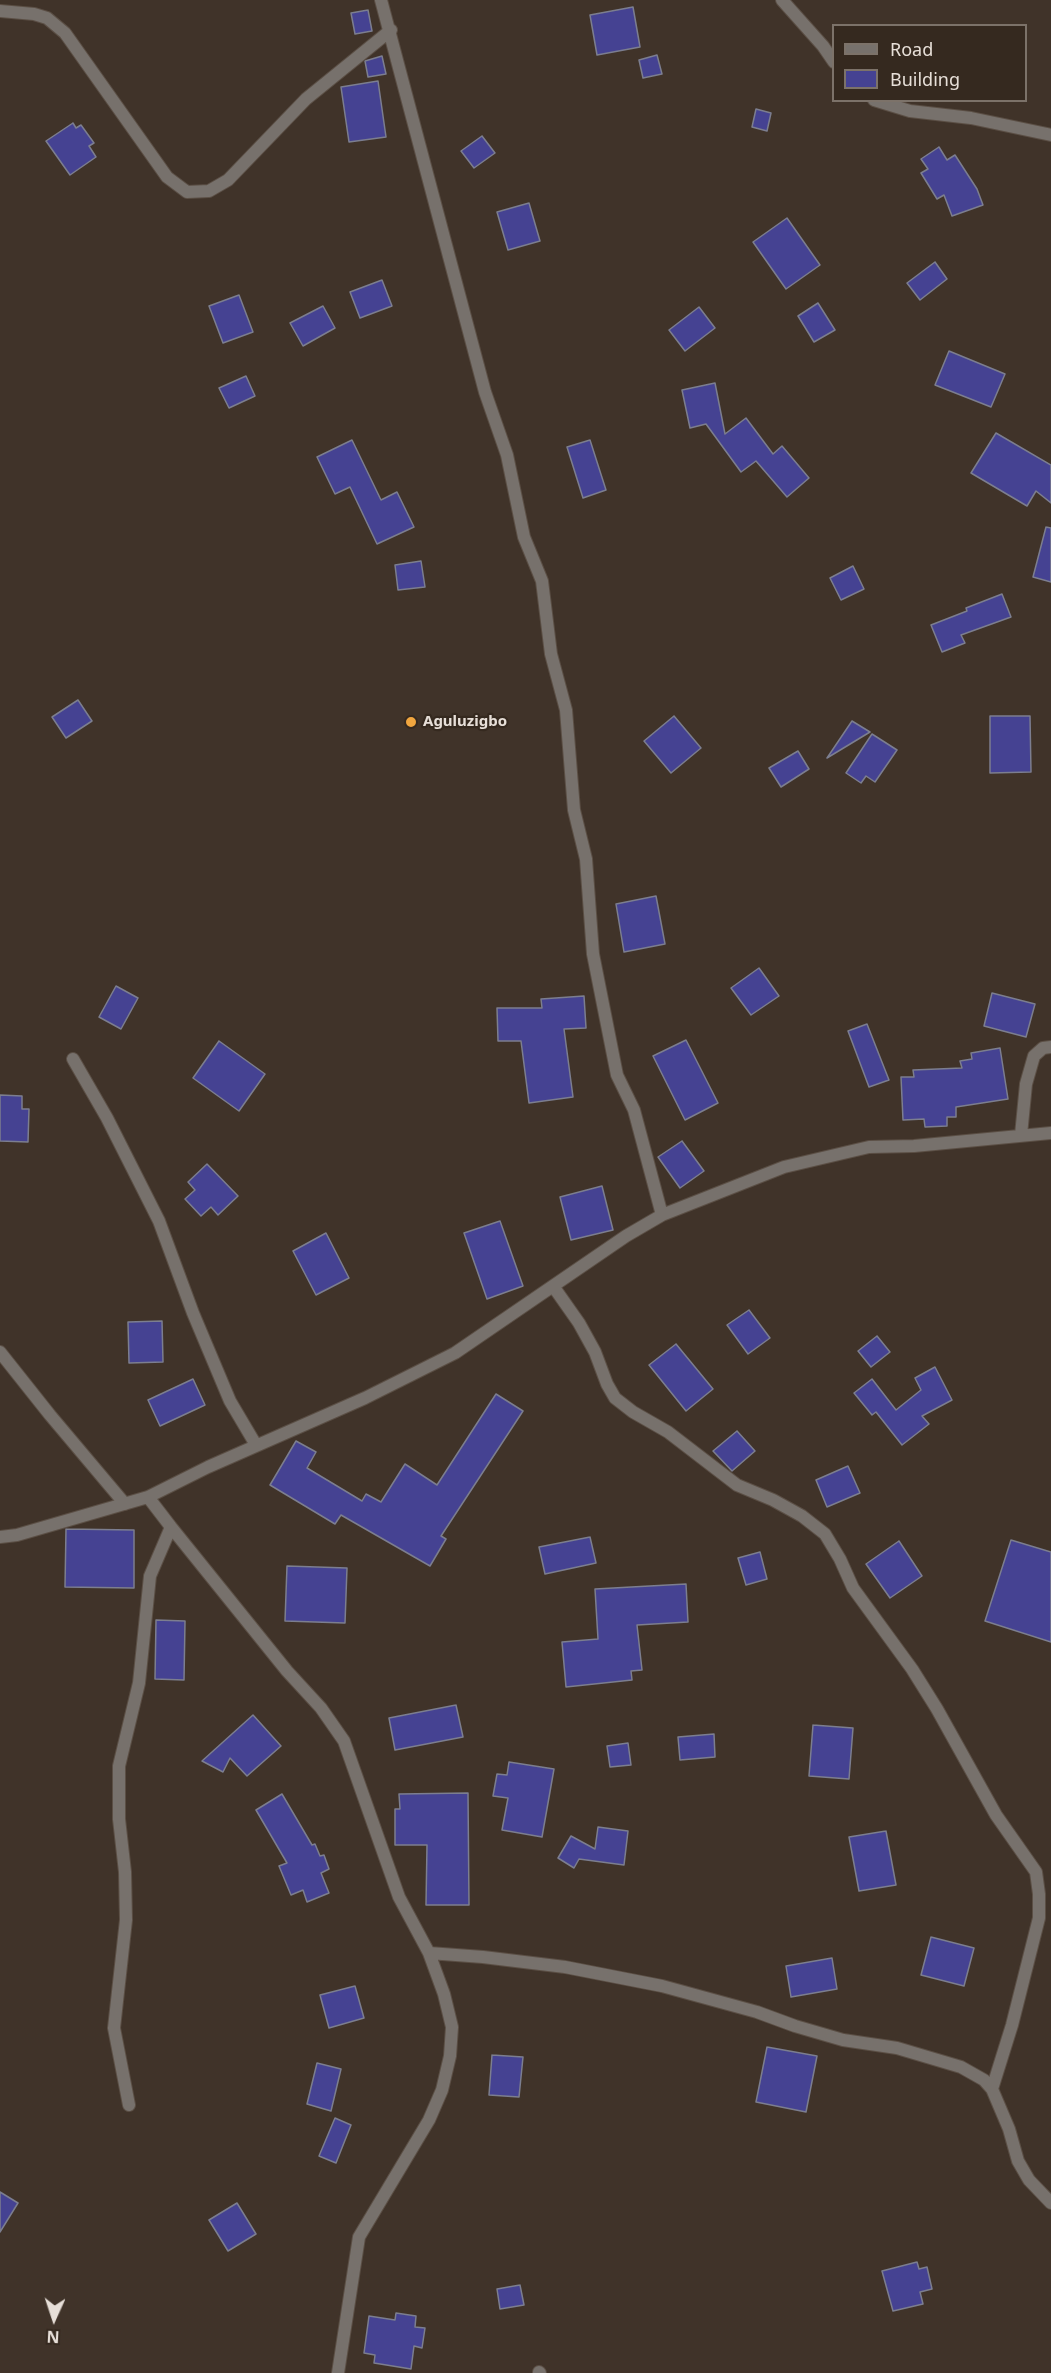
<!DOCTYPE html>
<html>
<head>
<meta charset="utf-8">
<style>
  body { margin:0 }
  #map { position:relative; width:1051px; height:2373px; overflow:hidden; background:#403329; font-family:"Noto Sans",sans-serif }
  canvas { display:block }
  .legend { position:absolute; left:832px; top:24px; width:195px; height:78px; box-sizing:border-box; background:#35291f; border:2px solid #7c7269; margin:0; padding:8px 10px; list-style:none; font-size:18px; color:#e7dfd8 }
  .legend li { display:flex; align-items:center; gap:12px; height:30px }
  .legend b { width:30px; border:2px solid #7c7269 }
  .north { position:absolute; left:24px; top:2289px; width:60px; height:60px; -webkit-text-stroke:4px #35291f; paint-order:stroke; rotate:183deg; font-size:16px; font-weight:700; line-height:24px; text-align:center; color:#e7dfd8 }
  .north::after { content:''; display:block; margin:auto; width:21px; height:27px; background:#e7dfd8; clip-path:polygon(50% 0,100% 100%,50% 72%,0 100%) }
</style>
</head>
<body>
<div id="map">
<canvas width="1051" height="2373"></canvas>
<ul class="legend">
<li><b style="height:8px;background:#77716c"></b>Road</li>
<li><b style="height:16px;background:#454292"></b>Building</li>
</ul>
<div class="north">N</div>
</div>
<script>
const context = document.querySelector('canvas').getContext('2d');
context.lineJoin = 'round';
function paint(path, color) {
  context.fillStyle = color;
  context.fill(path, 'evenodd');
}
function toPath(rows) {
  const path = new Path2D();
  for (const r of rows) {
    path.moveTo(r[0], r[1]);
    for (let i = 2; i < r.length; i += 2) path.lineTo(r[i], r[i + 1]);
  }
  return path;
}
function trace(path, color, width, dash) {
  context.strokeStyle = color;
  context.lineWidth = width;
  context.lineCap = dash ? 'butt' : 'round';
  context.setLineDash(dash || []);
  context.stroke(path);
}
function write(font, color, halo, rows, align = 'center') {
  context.font = font + ' "Noto Sans",sans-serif';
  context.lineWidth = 4.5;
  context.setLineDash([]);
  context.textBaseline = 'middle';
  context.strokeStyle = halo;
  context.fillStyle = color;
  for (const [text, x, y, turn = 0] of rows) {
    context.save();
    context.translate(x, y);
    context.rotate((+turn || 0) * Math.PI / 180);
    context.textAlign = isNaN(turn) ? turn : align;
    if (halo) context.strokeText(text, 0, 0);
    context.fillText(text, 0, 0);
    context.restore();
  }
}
const building = toPath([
  [633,7,640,47,597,55,590,15,633,7],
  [368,10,372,31,355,34,351,13,368,10],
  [657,55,662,74,643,78,639,60,657,55],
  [382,56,386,74,368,77,365,61,382,56],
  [378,81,386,137,349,142,341,87,378,81],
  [756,109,771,113,767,131,752,127,756,109],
  [73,123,76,128,81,125,94,143,89,146,96,157,70,175,46,141,73,123],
  [482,136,495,153,474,168,461,151,482,136],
  [939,147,947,160,955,155,977,189,983,205,952,216,944,195,937,199,921,173,928,169,921,159,939,147],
  [529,203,540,241,508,250,497,212,529,203],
  [787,218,820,265,786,289,753,242,787,218],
  [935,262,947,279,920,300,907,283,935,262],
  [382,280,392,306,360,318,350,292,382,280],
  [239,295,253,332,223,343,209,306,239,295],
  [818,303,835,330,814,342,798,316,818,303],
  [323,306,335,328,303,346,290,323,323,306],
  [699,307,715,328,685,351,669,330,699,307],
  [949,351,1005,374,991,407,935,385,949,351],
  [246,376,255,396,229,408,219,388,246,376],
  [715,383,725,434,746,418,773,454,782,446,809,478,787,497,756,461,741,472,706,424,690,428,682,390,715,383],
  [996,433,1051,465,1051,503,1036,491,1027,506,971,473,996,433],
  [352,440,381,500,397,492,414,527,377,544,350,487,335,494,317,457,352,440],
  [590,440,606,490,583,498,567,447,590,440],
  [1046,527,1051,528,1051,582,1033,577,1046,527],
  [421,561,425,587,398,590,395,565,421,561],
  [853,566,864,589,841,600,830,578,853,566],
  [1002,594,1011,617,961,635,965,643,942,652,931,625,967,611,966,608,1002,594],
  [78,700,92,721,66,738,52,717,78,700],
  [674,716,701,748,671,773,644,741,674,716],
  [990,716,1030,716,1031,772,990,773,990,716],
  [852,721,870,732,827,758,852,721],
  [872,734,897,750,875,782,866,776,861,783,846,773,872,734],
  [798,751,809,769,781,787,769,768,798,751],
  [656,896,665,944,624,952,616,904,656,896],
  [759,968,779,996,751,1015,731,988,759,968],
  [116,986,138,998,121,1029,99,1017,116,986],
  [992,993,1035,1004,1026,1037,984,1026,992,993],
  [584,996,586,1028,564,1029,573,1097,529,1103,521,1041,498,1041,497,1008,542,1008,541,999,584,996],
  [867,1024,889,1080,869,1087,848,1031,867,1024],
  [686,1040,718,1103,685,1120,653,1056,686,1040],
  [219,1041,265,1074,239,1111,193,1078,219,1041],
  [1000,1048,1008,1099,956,1107,956,1117,947,1117,947,1126,925,1127,924,1119,903,1120,901,1077,914,1077,913,1070,962,1068,960,1061,972,1059,971,1053,1000,1048],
  [0,1095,22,1096,22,1109,29,1109,28,1142,0,1141,0,1095],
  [682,1141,704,1171,680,1188,658,1157,682,1141],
  [207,1164,238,1196,218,1215,211,1207,201,1216,185,1199,195,1190,188,1182,207,1164],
  [602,1186,613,1230,571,1240,560,1197,602,1186],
  [500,1221,523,1286,487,1299,464,1233,500,1221],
  [326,1233,349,1278,316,1295,293,1251,326,1233],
  [749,1310,770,1338,748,1354,727,1325,749,1310],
  [162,1321,163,1362,129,1363,128,1322,162,1321],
  [877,1336,890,1352,871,1367,858,1351,877,1336],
  [676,1344,713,1389,686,1411,649,1365,676,1344],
  [935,1367,952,1400,922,1416,929,1424,902,1445,876,1412,872,1415,854,1393,872,1379,896,1410,921,1390,915,1378,935,1367],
  [193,1379,205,1405,160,1426,148,1400,193,1379],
  [496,1394,523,1411,441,1536,446,1539,430,1566,341,1515,335,1524,270,1485,296,1441,316,1452,307,1468,362,1501,366,1494,381,1502,405,1464,437,1485,496,1394],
  [737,1431,755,1451,732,1471,713,1451,737,1431],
  [848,1466,860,1493,827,1507,816,1480,848,1466],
  [66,1529,134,1530,134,1588,65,1587,66,1529],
  [590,1537,596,1563,545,1574,539,1547,590,1537],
  [1011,1540,1051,1552,1051,1642,985,1621,1011,1540],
  [899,1541,922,1576,890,1598,866,1564,899,1541],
  [760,1552,767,1579,746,1585,738,1558,760,1552],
  [287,1566,347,1568,345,1623,285,1621,287,1566],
  [686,1584,688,1622,637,1625,642,1670,631,1671,632,1680,566,1687,562,1642,598,1639,595,1589,686,1584],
  [156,1620,185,1621,184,1680,155,1679,156,1620],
  [456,1705,463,1737,395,1750,389,1718,456,1705],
  [253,1715,281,1746,247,1776,230,1758,223,1772,202,1761,253,1715],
  [813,1725,853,1728,849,1779,809,1776,813,1725],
  [714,1734,715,1757,680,1760,678,1737,714,1734],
  [628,1743,631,1765,610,1767,607,1746,628,1743],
  [509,1762,554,1769,542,1837,502,1830,508,1798,493,1796,497,1774,507,1775,509,1762],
  [468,1793,469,1905,426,1905,427,1845,395,1845,395,1809,400,1809,399,1794,468,1793],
  [282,1794,312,1845,315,1844,320,1856,324,1855,329,1869,321,1873,329,1893,307,1902,303,1890,291,1895,279,1866,287,1863,256,1810,282,1794],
  [598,1827,628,1831,624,1865,579,1859,574,1868,558,1858,571,1836,595,1849,598,1827],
  [886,1831,896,1885,859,1891,849,1837,886,1831],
  [931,1937,974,1948,964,1986,921,1975,931,1937],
  [832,1958,837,1989,791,1997,786,1966,832,1958],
  [355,1986,364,2018,329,2028,320,1995,355,1986],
  [767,2047,817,2056,806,2112,756,2102,767,2047],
  [492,2055,523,2057,519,2097,489,2095,492,2055],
  [317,2063,341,2069,331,2111,307,2104,317,2063],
  [335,2118,351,2125,336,2163,319,2156,335,2118],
  [0,2192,18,2203,0,2232,0,2192],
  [237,2203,256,2234,228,2251,209,2220,237,2203],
  [917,2262,919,2269,927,2267,932,2289,920,2292,923,2304,893,2311,882,2271,917,2262],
  [520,2285,524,2305,500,2309,497,2289,520,2285],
  [396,2313,416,2316,415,2327,425,2328,422,2348,414,2346,411,2369,374,2363,375,2355,364,2353,369,2316,395,2320,396,2313]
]);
paint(building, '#454292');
trace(building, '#7c7e8f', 1.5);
const minor = toPath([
  [381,0,485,392,507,455,524,537,542,581,551,654,566,710,574,810,586,859,593,954,617,1075,634,1110,662,1215],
  [782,0,823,46,834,62],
  [0,11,34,14,47,18,65,33,167,177,187,192,209,191,228,180,306,99,391,30],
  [874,100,910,111,971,118,1051,135],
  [73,1059,107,1118,159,1221,193,1313,230,1401,256,1445],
  [1021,1135,1026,1084,1034,1056,1043,1048,1051,1047],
  [553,1286,579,1323,595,1352,607,1384,615,1398,633,1412,668,1432,737,1485,773,1500,802,1516,825,1534,840,1559,853,1588,912,1669,937,1709,996,1815,1036,1872,1039,1894,1039,1918,1012,2025,992,2089],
  [0,1352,50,1415,125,1504],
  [148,1497,171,1527,287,1671,321,1708,344,1741,399,1897,429,1953,444,1994,452,2027,450,2056,442,2090,429,2120,359,2237,338,2373],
  [0,1537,17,1535,148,1497,208,1467,365,1398,455,1353,626,1236,662,1215,784,1167,869,1147,914,1146,1051,1133],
  [429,1953,483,1957,565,1967,662,1986,757,2012,795,2026,843,2040,897,2048,961,2067,984,2080,992,2089,1009,2129,1018,2161,1029,2180,1051,2203],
  [129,2105,114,2028,126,1920,125,1872,119,1819,119,1766,139,1683,150,1576,171,1527],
  [539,2372,540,2373]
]);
trace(minor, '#5b4f45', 14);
trace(minor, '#77716c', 12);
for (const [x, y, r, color] of [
  [411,722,6,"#f1a63f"]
]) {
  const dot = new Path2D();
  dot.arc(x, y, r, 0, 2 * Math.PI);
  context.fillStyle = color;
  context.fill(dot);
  trace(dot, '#35291f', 2);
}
write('bold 15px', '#e7dfd8', '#35291f', [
  ["Aguluzigbo",423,722]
], 'left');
</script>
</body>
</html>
